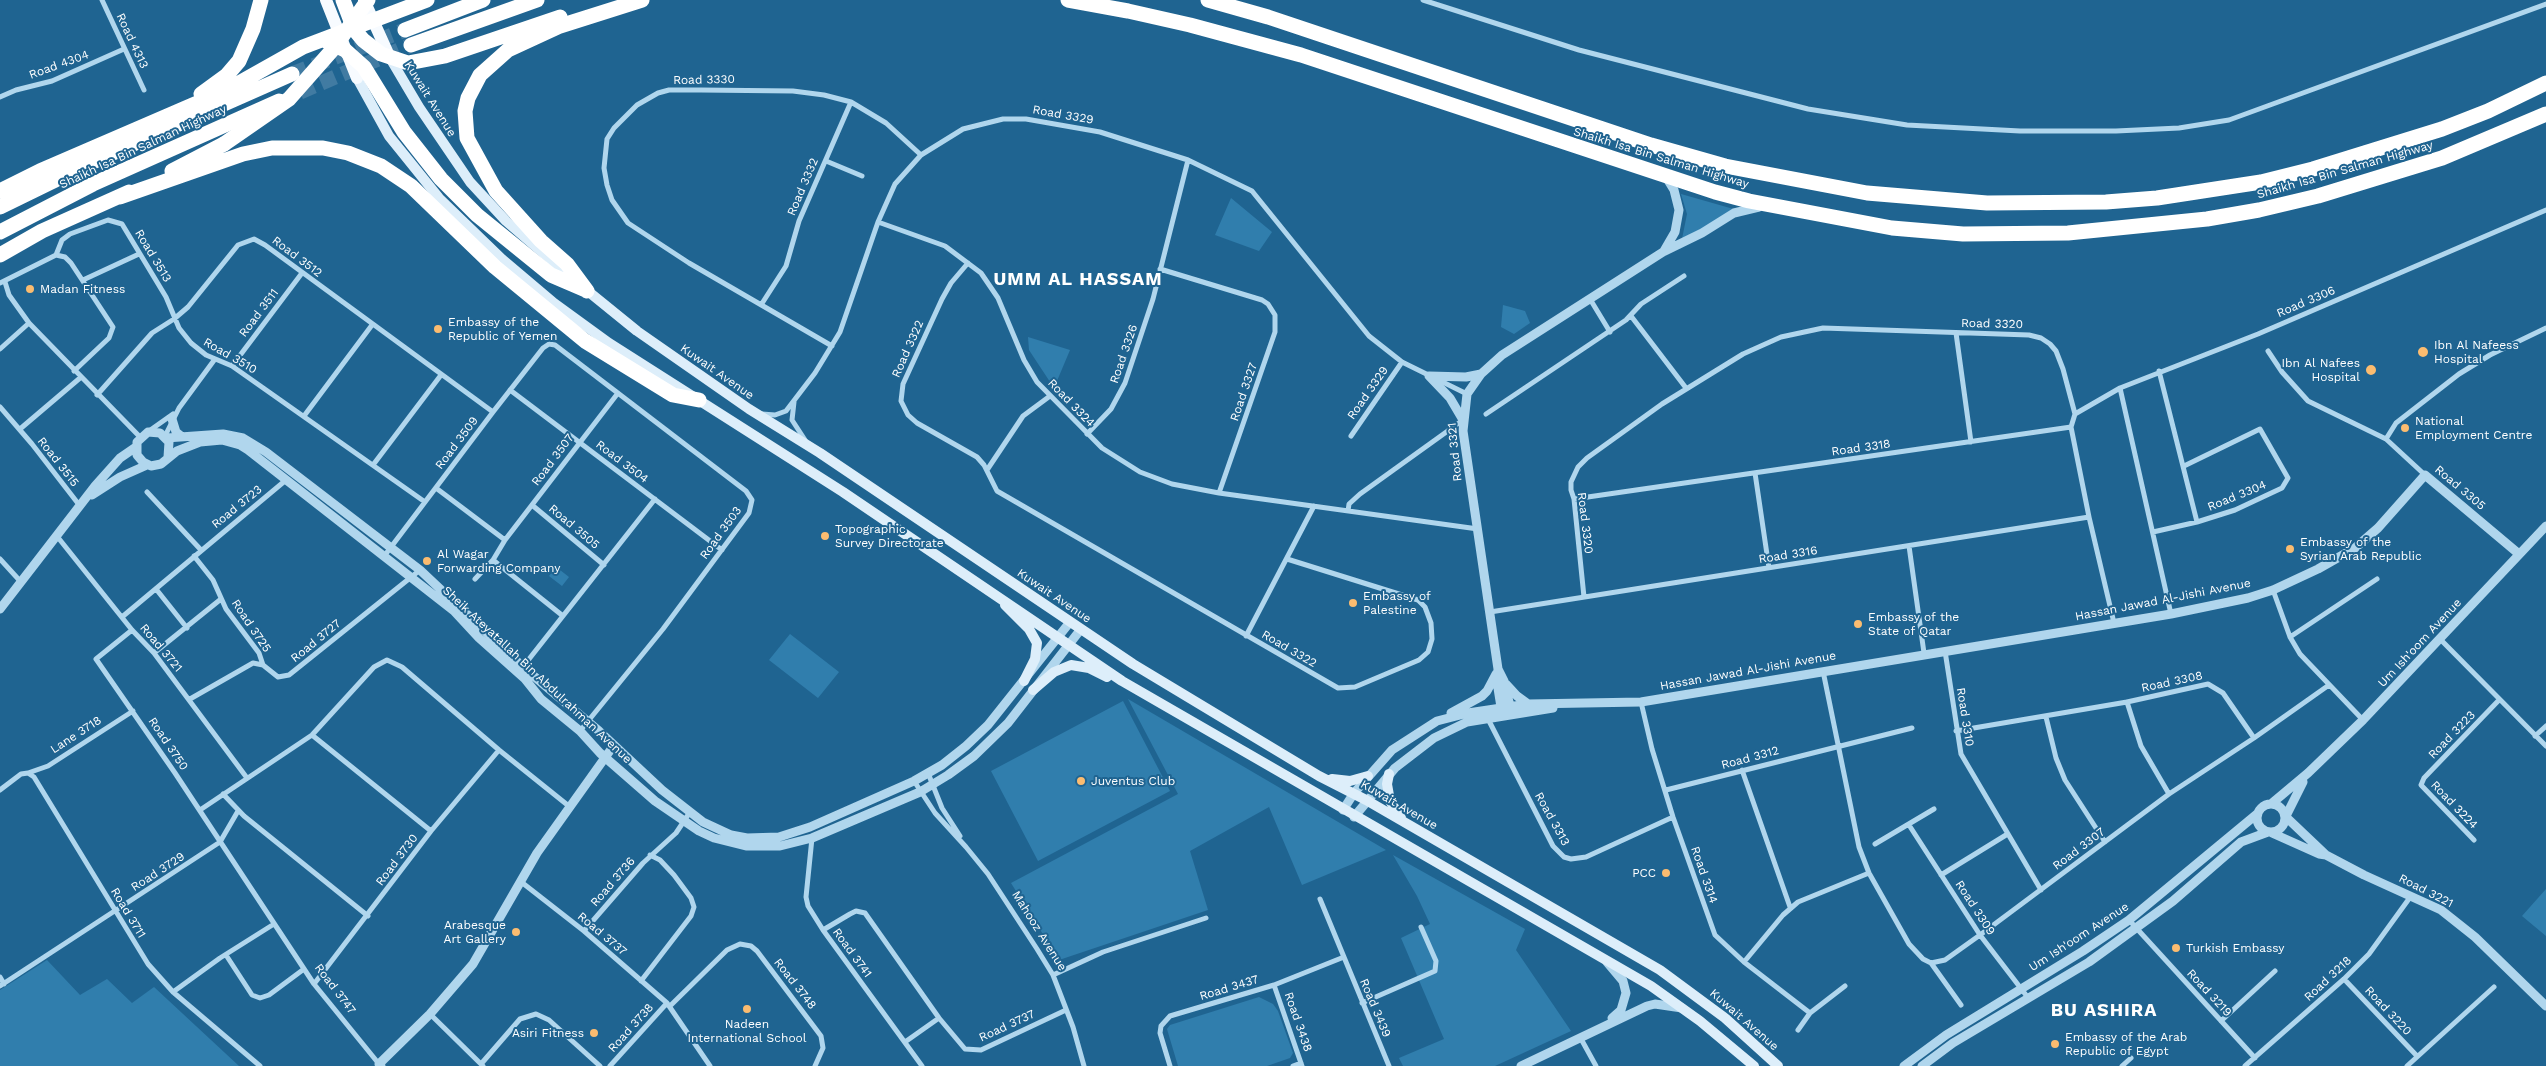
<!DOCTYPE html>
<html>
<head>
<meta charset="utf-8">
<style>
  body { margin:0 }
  canvas { display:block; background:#1f6491 }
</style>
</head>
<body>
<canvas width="2546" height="1066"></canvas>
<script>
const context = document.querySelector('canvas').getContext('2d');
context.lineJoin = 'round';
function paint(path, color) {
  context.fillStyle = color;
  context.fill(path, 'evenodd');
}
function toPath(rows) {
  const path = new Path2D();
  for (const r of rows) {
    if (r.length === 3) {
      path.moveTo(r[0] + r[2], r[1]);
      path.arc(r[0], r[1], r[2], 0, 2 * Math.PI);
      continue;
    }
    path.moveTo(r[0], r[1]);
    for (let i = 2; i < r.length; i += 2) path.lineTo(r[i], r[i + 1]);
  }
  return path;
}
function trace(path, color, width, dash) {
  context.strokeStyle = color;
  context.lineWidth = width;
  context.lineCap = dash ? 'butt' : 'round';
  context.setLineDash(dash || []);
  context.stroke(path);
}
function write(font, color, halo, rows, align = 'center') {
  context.font = font + ' "Work Sans",sans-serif';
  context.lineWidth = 4;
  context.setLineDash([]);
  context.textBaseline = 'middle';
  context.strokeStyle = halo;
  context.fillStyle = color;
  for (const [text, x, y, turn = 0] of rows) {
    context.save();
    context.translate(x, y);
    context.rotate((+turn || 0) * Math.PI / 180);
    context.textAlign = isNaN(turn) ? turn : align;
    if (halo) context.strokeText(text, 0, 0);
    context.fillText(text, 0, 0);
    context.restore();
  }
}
paint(toPath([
  [1681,194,1737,210,1680,249,1687,214],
  [1231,198,1272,232,1259,251,1215,235],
  [1503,305,1525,311,1530,323,1514,334,1501,327],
  [1028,337,1070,350,1054,388,1029,350],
  [560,570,569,577,562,586,549,576,553,571],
  [790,634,839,672,818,698,769,660],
  [1128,699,1386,850,1302,885,1269,807,1190,851,1208,910,1059,960,1011,883,1178,794],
  [1123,701,1170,791,1038,861,991,771],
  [1393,855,1525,929,1516,950,1571,1031,1495,1066,1403,1066,1399,1058,1444,1039,1401,938,1430,924,1417,896],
  [2546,889,2546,936,2522,916],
  [47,960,80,995,107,979,132,1003,154,987,239,1066,0,1066,0,990],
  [1259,997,1273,1004,1278,1011,1293,1053,1290,1058,1267,1066,1178,1066,1167,1029,1170,1025]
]), '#307ead');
trace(toPath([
  [292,74,405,30],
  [300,92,411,45]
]), '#417ba2', 15, [15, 8]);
trace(toPath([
  [102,0,144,90],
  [1423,0,1579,50,1808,109,1907,125,2020,131,2116,131,2179,128,2229,120,2546,4],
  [0,97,16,90,52,81,124,49],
  [826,161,862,176],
  [878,222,945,246,981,273,998,298,1024,360,1037,382,1102,448,1140,472,1172,484,1219,493,1478,529],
  [56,255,62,240,70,234,108,220,122,224,166,297,179,328,191,343,206,355,232,366,425,502],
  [968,263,951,283,942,299,903,384,901,401,908,415,917,423,977,457,984,465,997,491,1338,688,1355,687,1419,660,1428,652,1432,639,1431,623,1425,607,1418,600,1287,559],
  [1160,269,1262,300,1268,304,1275,315,1275,332,1219,493],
  [83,280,139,254],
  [5,282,9,295,29,323,140,437],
  [0,283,56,255,65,257,71,263,113,327,109,338,74,371],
  [1590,299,1610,332],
  [761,305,786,266,799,221,851,102],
  [1631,316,1686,388],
  [1956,333,1971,442],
  [832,346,689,263,628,223,612,200,607,185,604,168,607,139,614,128,637,105,658,93,669,90,701,90,793,91,824,95,851,102,886,123,921,155],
  [0,349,29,323],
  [2268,351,2282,372,2308,401,2386,439,2425,475],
  [232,366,302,273],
  [2159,371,2197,522],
  [2120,388,2171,614],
  [510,390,722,550],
  [97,395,152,333,174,319,188,307,238,245,254,239,265,245,493,412],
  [794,402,792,420,805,440],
  [0,407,32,444,80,506],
  [762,414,775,415,786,411,815,373,840,332,878,222,895,184,921,155,963,129,1003,119,1026,119,1100,132,1188,160,1252,191,1369,336,1402,362,1467,394],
  [1486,414,1626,320,1641,304,1684,276],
  [2075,414,2120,388,2258,334,2546,210],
  [304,416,372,325],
  [20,429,80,378],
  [149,431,173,414],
  [1087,434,1111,409,1125,383,1153,299,1188,160],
  [165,436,179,408,215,359],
  [1351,436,1402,362],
  [2386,439,2396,423,2459,374,2490,355,2546,328],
  [373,465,441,375],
  [987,470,1023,416,1050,396],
  [1755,473,1769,568],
  [436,488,505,540],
  [147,492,201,550],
  [1574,499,2071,427],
  [532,505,604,565],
  [1348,511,1349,504,1360,494,1463,420],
  [2153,532,2197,522,2235,510,2282,488,2288,478,2260,429,2184,466],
  [56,535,132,630,154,653,247,778],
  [1909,546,1924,653],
  [385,555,493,412,543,348,549,344,555,345,746,491,752,500,749,513,663,629,580,731],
  [194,556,213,580,226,609,259,653,263,665],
  [0,559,21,582],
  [493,560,563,616],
  [475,579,493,560,505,540,618,393],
  [156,589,187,628],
  [2273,590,2290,637,2300,654,2363,720],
  [1584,597,1574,499,1571,490,1571,482,1578,467,1587,458,1662,404,1743,354,1781,337,1823,328,2029,335,2041,338,2050,344,2056,351,2063,369,2075,414,2071,427,2089,517,2114,623],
  [1490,612,2089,517],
  [122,617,286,480],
  [132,630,96,659,175,773,314,984,379,1064],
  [1246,636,1314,506],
  [2290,637,2377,579],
  [2441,640,2546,746],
  [1945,651,1961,754,2041,890],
  [154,653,221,599],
  [522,668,655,499],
  [1823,671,1859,847,1869,873,1909,944,1923,959,1931,963,1945,960,1980,935,2169,794,2254,738,2329,685],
  [190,699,253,663,263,665,278,677,289,675,420,570],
  [1641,702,1652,749,1673,817,1715,935,1744,962,1810,1013],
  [2127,702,2141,746,2169,794],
  [1487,717,1553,846,1564,857,1571,859,1586,857,1673,817],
  [2046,717,2056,758,2065,780,2105,842],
  [1956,731,2127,702,2208,684,2223,693,2254,738],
  [312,735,431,831],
  [2535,736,2546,726],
  [1742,770,1790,907],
  [28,773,48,766,133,711],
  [928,773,942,808,960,836],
  [914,781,935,813,966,847,988,874,1037,949,1053,975,1073,1027,1084,1066],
  [0,790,21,774,28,773,34,777,148,964,173,992,260,1066],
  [1666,790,1912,728],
  [223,794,244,816,368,916],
  [200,810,312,735,374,667,387,660,402,667,499,750,570,807],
  [1909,825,1980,935,2029,999],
  [812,838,806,897,808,906,823,930,922,1066],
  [2474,840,2421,785,2424,778,2499,700],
  [1875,844,1934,809],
  [1941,875,2006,835],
  [520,881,584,931,667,1003,710,1066],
  [1320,899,1389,1066],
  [2129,920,2255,1058],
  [823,930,850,914,856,911,865,913,939,1018,965,1049,981,1050,1066,1010],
  [584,931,643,863,676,833,690,812],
  [226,955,252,995,260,998,269,995,304,969],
  [1744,962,1783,915,1798,902,1869,873],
  [1931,963,1961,1005],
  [1053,975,1103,952,1206,918],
  [0,977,4,984],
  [2344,979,2417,1056],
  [641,981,691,916,694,907,691,898,674,875,660,860,650,855],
  [314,984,431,831,499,750],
  [1274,985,1302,1066],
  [0,986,220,842,238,811],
  [173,992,220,958,274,924],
  [1362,1003,1435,971,1436,961,1421,927],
  [670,1006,727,950,740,944,751,946,757,951,821,1036,823,1048,815,1066],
  [430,1014,483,1066],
  [2221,1021,2275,971],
  [1798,1030,1810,1013,1845,986],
  [1580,1037,1596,1066],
  [905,1042,939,1018],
  [481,1064,520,1019,536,1014,549,1020,600,1066],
  [610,1066,667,1003],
  [1170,1066,1160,1033,1161,1026,1170,1016,1274,985,1344,957],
  [1293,1066,1301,1063],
  [2122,1066,2131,1058],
  [2245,1066,2344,979,2369,954,2411,896],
  [2407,1066,2494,987]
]), '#b0d6ed', 5);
trace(toPath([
  [1664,251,1675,232,1679,210,1674,190,1666,177],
  [1429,376,1450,398,1463,420],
  [1429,376,1466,377,1481,374],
  [172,419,176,432,181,436],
  [166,438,223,434,243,438,266,452,420,570,523,667,599,731,662,790,703,822,731,835,747,838,779,837,810,827,914,781,942,765,966,746,988,725,1070,622],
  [168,457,169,442,160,433,148,432,137,442,137,455,143,462,151,466,161,464,177,451,200,442,222,440,240,445,248,450,454,611,479,638,525,679,541,699,580,731,600,753,655,801,699,831,714,838,746,846,780,846,812,838,920,792,948,775,974,756,1008,723,1081,629],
  [92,495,120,477,147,465],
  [0,609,95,486,120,458,136,447],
  [1498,669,1504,681,1510,706,1509,709],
  [1506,684,1517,696,1528,704],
  [1451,713,1482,696,1487,691,1496,674],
  [1510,715,1501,707,1497,682,1498,669,1463,431,1467,394,1481,374,1502,355,1663,252,1702,233,1734,213,1759,207],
  [2271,818,14],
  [2271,804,2308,773,2363,720,2546,526],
  [1343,810,1354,793,1392,750,1437,721,1468,713,1528,704,1641,702,2171,614,2248,598,2273,590,2318,569,2355,548,2378,528,2425,475,2519,554],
  [2286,816,2303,782],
  [1354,817,1395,768,1434,738,1467,722,1553,708],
  [2286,817,2326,855,2364,875,2441,910,2475,937,2546,1006],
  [2272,833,2319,854,2326,855],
  [1607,962,1623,981,1626,993,1621,1010,1612,1018],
  [381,1066,379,1064,430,1014,473,964,537,853,614,745],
  [1521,1066,1647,1006,1655,1004,1682,1008],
  [1904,1066,1946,1035,2083,951,2129,920,2257,814],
  [1922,1066,1953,1043,2089,962,2173,901,2241,842,2268,832]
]), '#b0d6ed', 9);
trace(toPath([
  [390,58,419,107,470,182,506,221,565,272],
  [357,78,389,136,439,198,502,259,554,303,609,343,843,492,1122,681,1651,986,1700,1021,1754,1066],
  [584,288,637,331,749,409,820,453,1133,664,1319,776,1366,800,1660,970,1725,1018,1778,1066],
  [1005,605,1029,629,1037,643,1035,659,1024,681],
  [1033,690,1054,672,1071,665,1089,668,1107,677],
  [1389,774,1387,784,1390,801,1401,818],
  [1332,779,1350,781,1368,776]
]), '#ddeefa', 10);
trace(toPath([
  [326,0,357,78],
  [364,0,390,58]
]), '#f7fbff', 12);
trace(toPath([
  [343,0,354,29,363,40,381,54,408,63,445,56,560,17],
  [1068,0,1128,11,1190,25,1301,55,1715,192,1749,201,1892,228,1963,234,2068,233,2207,219,2259,210,2318,196,2442,158,2546,114],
  [1208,0,1268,17,1651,145,1725,166,1867,193,1987,203,2106,202,2157,198,2261,182,2313,169,2442,129,2488,111,2546,83],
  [405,30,483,0],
  [326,41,345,50,364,67,404,132,441,179,477,215,551,275,586,290],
  [411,45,537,0],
  [201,94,227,75,239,61,253,29,261,0],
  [172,171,224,144],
  [0,191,40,171,223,92,303,47,427,0],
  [120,197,243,154,272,148,323,148,348,153,381,166,411,186,495,267,585,341,673,395,699,400],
  [0,207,86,165,292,74],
  [0,232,93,184,279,101],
  [0,255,42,231,129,192],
  [587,291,567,264,541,241,496,191,467,138,465,111,468,98,480,75,508,50,560,26,642,0]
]), '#fff', 15);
trace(toPath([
  [224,144,289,99,334,48,368,0]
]), '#fff', 15);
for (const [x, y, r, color] of [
  [30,289,5,"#fbbc70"],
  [438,329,5,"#fbbc70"],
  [2423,352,6,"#fbbc70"],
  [2371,370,6,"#fbbc70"],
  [2405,428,5,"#fbbc70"],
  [825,536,5,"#fbbc70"],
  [2290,549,5,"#fbbc70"],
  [427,561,5,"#fbbc70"],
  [1353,603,5,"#fbbc70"],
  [1858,624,5,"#fbbc70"],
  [1081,781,5,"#fbbc70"],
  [1666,873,5,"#fbbc70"],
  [516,932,5,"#fbbc70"],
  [2176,948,5,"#fbbc70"],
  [747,1009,5,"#fbbc70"],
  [594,1033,5,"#fbbc70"],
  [2055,1044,5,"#fbbc70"]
]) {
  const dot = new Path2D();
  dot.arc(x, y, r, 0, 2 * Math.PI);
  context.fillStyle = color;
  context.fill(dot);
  trace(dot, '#1f6491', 2);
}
write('12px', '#fff', '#1f6491', [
  ["Road 4313",132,41,65],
  ["Road 4304",59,65,-20],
  ["Road 3330",704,80,-1],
  ["Kuwait Avenue",430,99,58],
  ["Road 3329",1063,115,10],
  ["Shaikh Isa Bin Salman Highway",143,147,-25],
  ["Shaikh Isa Bin Salman Highway",1661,158,17],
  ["Shaikh Isa Bin Salman Highway",2345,170,-16],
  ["Road 3332",803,187,-67],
  ["Road 3513",153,256,59],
  ["Road 3512",297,257,37],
  ["Road 3306",2306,302,-23],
  ["Road 3511",259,313,-53],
  ["Road 3320",1992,324,1],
  ["Road 3322",908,349,-66],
  ["Road 3326",1124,354,-71],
  ["Road 3510",230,356,30],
  ["Kuwait Avenue",717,372,35],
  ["Road 3327",1244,392,-71],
  ["Road 3329",1368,393,-55],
  ["Road 3324",1071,403,46],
  ["Road 3509",457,443,-53],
  ["Road 3318",1861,448,-8],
  ["Road 3321",1455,452,-96],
  ["Road 3507",553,460,-53],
  ["Road 3515",58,462,52],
  ["Road 3504",622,462,37],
  ["Road 3305",2460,488,40],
  ["Road 3304",2237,496,-22],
  ["Road 3723",237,507,-39],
  ["Road 3320",1585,523,83],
  ["Road 3505",574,527,40],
  ["Road 3503",721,533,-54],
  ["Road 3316",1788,555,-9],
  ["Kuwait Avenue",1054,596,34],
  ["Hassan Jawad Al-Jishi Avenue",2163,600,-11],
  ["Road 3725",251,626,56],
  ["Road 3727",316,641,-39],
  ["Um Ish'oom Avenue",2420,643,-47],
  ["Road 3721",161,648,50],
  ["Road 3322",1289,649,30],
  ["Hassan Jawad Al-Jishi Avenue",1748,671,-10],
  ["Sheik Ateyatallah Bin Abdulrahman Avenue",537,675,43],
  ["Road 3308",2172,682,-12],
  ["Road 3310",1965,717,81],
  ["Lane 3718",76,735,-33],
  ["Road 3223",2452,735,-46],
  ["Road 3750",168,744,56],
  ["Road 3312",1750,758,-15],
  ["Kuwait Avenue",1399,805,30],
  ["Road 3224",2454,805,46],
  ["Road 3313",1552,819,61],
  ["Road 3307",2079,849,-37],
  ["Road 3730",397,860,-53],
  ["Road 3729",158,872,-33],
  ["Road 3314",1704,875,71],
  ["Road 3736",613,882,-49],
  ["Road 3221",2426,891,27],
  ["Road 3309",1975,908,57],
  ["Road 3711",128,913,59],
  ["Mahooz Avenue",1039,931,58],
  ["Road 3737",602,934,40],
  ["Um Ish'oom Avenue",2079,937,-33],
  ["Road 3741",852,953,54],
  ["Road 3218",2328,979,-43],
  ["Road 3748",795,984,52],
  ["Road 3437",1229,988,-17],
  ["Road 3747",335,989,53],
  ["Road 3219",2209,993,47],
  ["Road 3439",1375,1008,67],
  ["Road 3220",2388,1011,47],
  ["Kuwait Avenue",1744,1020,41],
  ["Road 3438",1298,1022,71],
  ["Road 3737",1007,1026,-25],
  ["Road 3738",631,1028,-48]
]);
write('12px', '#fff', '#1f6491', [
  ["Madan Fitness",40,289],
  ["Embassy of the",448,322],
  ["Republic of Yemen",448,336],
  ["Ibn Al Nafeess",2434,345],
  ["Hospital",2434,359],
  ["Ibn Al Nafees",2360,363,"right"],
  ["Hospital",2360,377,"right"],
  ["National",2415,421],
  ["Employment Centre",2415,435],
  ["Topographic",835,529],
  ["Survey Directorate",835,543],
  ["Embassy of the",2300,542],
  ["Syrian Arab Republic",2300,556],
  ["Al Wagar",437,554],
  ["Forwarding Company",437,568],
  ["Embassy of",1363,596],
  ["Palestine",1363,610],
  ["Embassy of the",1868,617],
  ["State of Qatar",1868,631],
  ["Juventus Club",1091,781],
  ["PCC",1656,873,"right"],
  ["Arabesque",506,925,"right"],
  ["Art Gallery",506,939,"right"],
  ["Turkish Embassy",2186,948],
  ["Nadeen",747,1024,"center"],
  ["International School",747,1038,"center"],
  ["Asiri Fitness",584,1033,"right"],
  ["Embassy of the Arab",2065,1037],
  ["Republic of Egypt",2065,1051]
], 'left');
context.letterSpacing = '1px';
write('bold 18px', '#fff', '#1f6491', [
  ["UMM AL HASSAM",1078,280],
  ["BU ASHIRA",2104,1011]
]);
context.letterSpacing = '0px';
</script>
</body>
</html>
